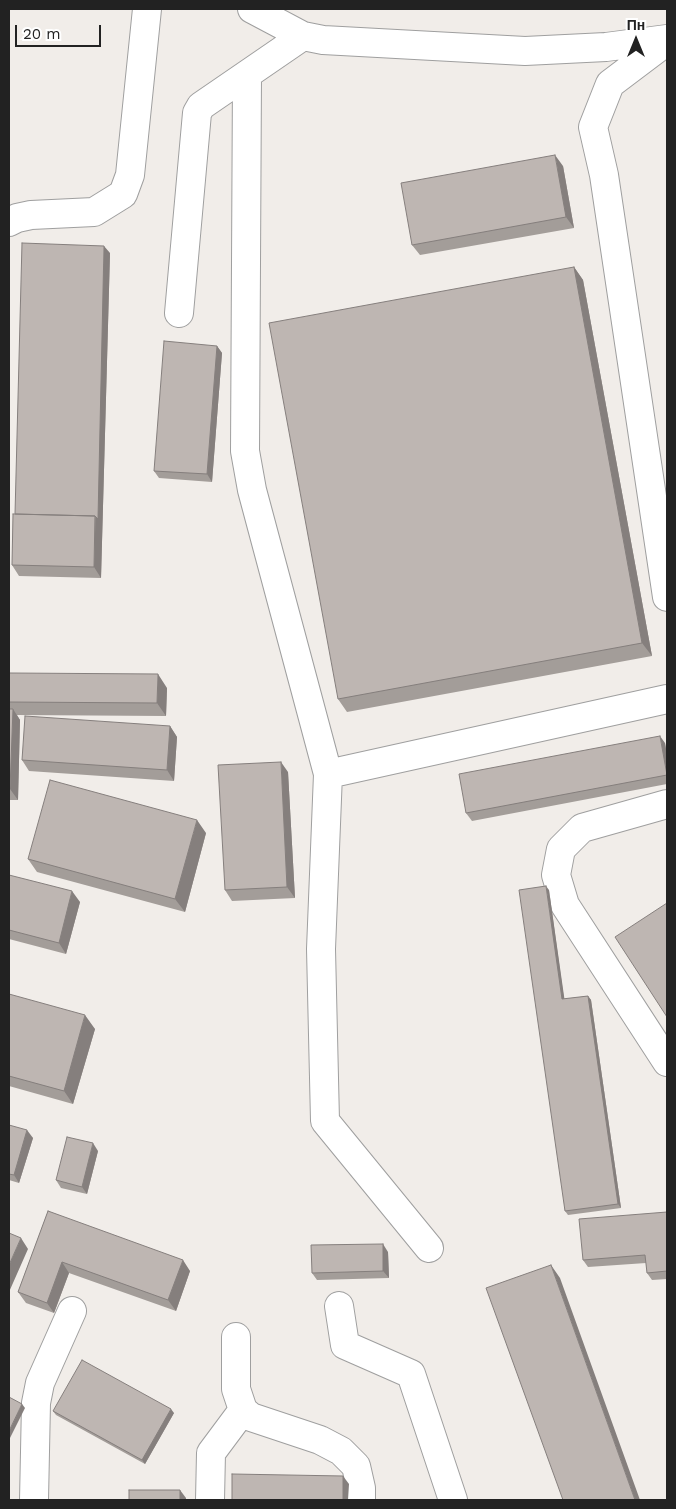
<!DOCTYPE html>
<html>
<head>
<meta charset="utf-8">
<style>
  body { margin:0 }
  #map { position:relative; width:676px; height:1509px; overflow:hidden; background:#f1ede9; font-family:"Work Sans",sans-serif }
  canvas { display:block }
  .frame { position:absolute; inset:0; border:10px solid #222; pointer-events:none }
  .north { position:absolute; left:611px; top:15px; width:50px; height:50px; -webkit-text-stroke:4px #fff; paint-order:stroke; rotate:0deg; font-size:14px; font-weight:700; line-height:20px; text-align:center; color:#222 }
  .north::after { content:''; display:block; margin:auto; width:18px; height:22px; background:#222; clip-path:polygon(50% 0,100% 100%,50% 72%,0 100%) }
  .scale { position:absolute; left:15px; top:25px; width:86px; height:22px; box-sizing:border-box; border:2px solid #222; border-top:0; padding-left:6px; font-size:15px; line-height:18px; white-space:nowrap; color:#222; -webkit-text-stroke:4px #fff; paint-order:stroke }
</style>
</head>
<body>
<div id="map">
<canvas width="676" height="1509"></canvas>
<div class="frame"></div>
<div class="north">Пн</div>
<div class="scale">20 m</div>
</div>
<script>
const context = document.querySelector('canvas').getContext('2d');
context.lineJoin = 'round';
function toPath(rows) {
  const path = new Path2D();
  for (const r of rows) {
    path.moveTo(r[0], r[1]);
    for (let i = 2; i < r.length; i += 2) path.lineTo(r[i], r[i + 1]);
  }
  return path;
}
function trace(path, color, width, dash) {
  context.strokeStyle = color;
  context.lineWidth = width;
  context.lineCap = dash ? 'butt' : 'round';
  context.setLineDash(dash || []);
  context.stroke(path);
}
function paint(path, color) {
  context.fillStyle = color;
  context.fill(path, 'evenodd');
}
const minor = toPath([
  [252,9,303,36,323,40,525,51,606,47,667,39],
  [667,41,610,84,593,127,604,175,667,597],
  [247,75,245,451,252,490,328,774,321,949,325,1121,429,1248],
  [9,222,17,218,31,215,94,212,123,194,130,175,147,9],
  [179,313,197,113,201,106,303,36],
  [328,774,667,699],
  [667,804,582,828,561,849,556,875,565,905,667,1062],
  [339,1306,345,1345,411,1374,453,1500],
  [236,1337,236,1389,243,1410,251,1417,320,1440,341,1451,356,1466,361,1488,361,1500],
  [34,1500,36,1403,40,1383,72,1311],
  [210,1500,211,1453,243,1410]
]);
trace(minor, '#9f9f9f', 30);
trace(minor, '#fff', 28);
paint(toPath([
  [563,166,574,228,420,255,412,245],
  [110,253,101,578,19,576,12,565],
  [574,267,583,280,652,656,347,712,338,699],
  [217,346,222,353,212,482,159,478,154,471],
  [9,673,167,688,166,716,17,715,20,720,18,800,9,800],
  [170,726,177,737,174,781,29,771,22,760],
  [665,743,667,755,667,784,472,821,466,813],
  [288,772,295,898,232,901,225,890],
  [206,833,185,912,37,872,28,859],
  [9,875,80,902,66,954,9,939],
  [549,890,564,999,588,996,591,1000,621,1208,568,1215,565,1211],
  [9,994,95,1029,73,1104,9,1086],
  [9,1125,33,1138,19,1183,9,1180],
  [98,1151,87,1194,61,1188,56,1180],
  [48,1211,190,1271,176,1311,69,1273,54,1313,26,1303,18,1292],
  [667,1212,667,1279,652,1280,647,1273,646,1263,588,1267,583,1260],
  [388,1252,389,1278,317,1280,312,1273],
  [53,1411,174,1413,145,1464,56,1415]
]), '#a39d99');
paint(toPath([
  [555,155,563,166,574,228,566,217],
  [104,246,110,253,101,578,94,567],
  [574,267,583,280,652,656,642,643],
  [217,346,222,353,212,482,207,474],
  [158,674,167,688,166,716,157,703],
  [13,709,20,720,18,800,10,789],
  [170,726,177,737,174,781,167,770],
  [660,736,665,743,667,755,667,775],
  [281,762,288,772,295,898,287,887],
  [197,820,206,833,185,912,175,899],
  [546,886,549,890,565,1003,562,999],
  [72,891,80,902,66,954,59,943],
  [588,996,591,1000,621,1208,618,1204],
  [85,1015,95,1029,73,1104,64,1091],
  [27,1130,33,1138,19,1183,14,1175],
  [93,1143,98,1151,87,1194,82,1187],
  [21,1238,28,1249,9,1292,9,1265],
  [383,1244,388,1252,389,1278,383,1271],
  [183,1260,190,1271,176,1311,168,1300],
  [62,1262,69,1273,54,1313,47,1303],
  [551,1265,560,1278,640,1500,635,1500],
  [22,1404,25,1408,9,1440,9,1431],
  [171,1409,174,1413,145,1464,142,1460],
  [343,1476,349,1484,348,1500,343,1500],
  [180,1490,186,1498,186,1500,180,1500]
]), '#857f7d');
const building = toPath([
  [555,155,566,217,412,245,401,183,555,155],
  [22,243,104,246,98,519,95,516,15,514,22,243],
  [574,267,642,643,338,699,269,323,574,267],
  [164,341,217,346,207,474,154,471,164,341],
  [13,514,95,516,94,567,12,565,13,514],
  [9,673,158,674,157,703,9,702,9,673],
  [9,709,13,709,10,789,9,789,9,709],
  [25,716,170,726,167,770,22,760,25,716],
  [660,736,667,775,466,813,459,774,660,736],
  [281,762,287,887,225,890,218,765,281,762],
  [50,780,197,820,175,899,28,859,50,780],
  [9,875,72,891,59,943,9,930,9,875],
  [546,886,562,999,588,996,618,1204,565,1211,519,890,546,886],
  [667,903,667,1017,615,937,667,903],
  [9,994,85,1015,64,1091,9,1076,9,994],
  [9,1125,27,1130,14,1175,9,1174,9,1125],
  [67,1137,93,1143,82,1187,56,1180,67,1137],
  [48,1211,183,1260,168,1300,62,1262,47,1303,18,1292,48,1211],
  [667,1212,667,1271,647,1273,645,1255,583,1260,579,1219,667,1212],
  [9,1233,21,1238,9,1265,9,1233],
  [383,1244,383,1271,312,1273,311,1245,383,1244],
  [551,1265,635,1500,563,1500,486,1288,551,1265],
  [82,1360,171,1409,142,1460,53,1411,82,1360],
  [9,1397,22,1404,9,1431,9,1397],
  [232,1474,343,1476,343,1500,232,1500,232,1474],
  [129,1490,180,1490,180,1500,129,1500,129,1490]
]);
paint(building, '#beb6b2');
trace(building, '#857f7d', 1);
</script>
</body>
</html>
